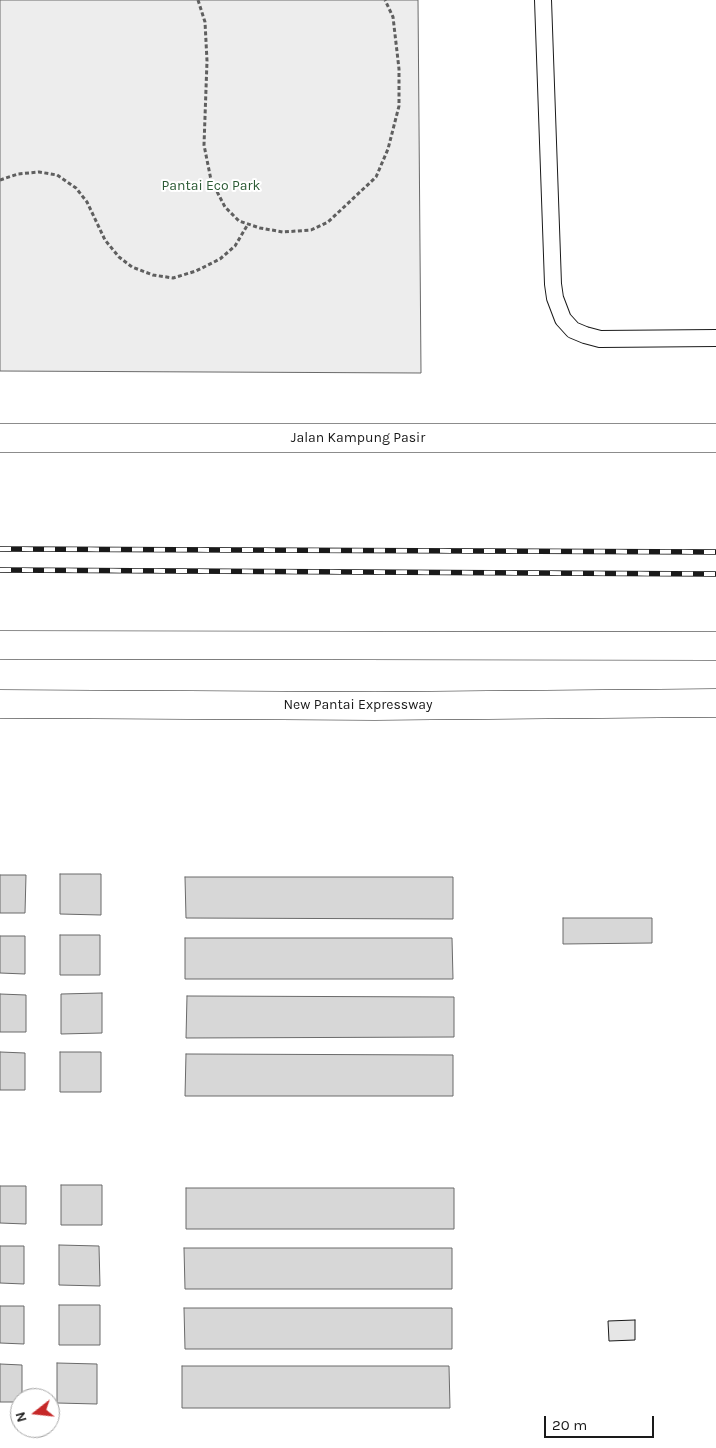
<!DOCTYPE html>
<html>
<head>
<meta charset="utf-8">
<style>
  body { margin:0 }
  #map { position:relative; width:716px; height:1448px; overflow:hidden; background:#fff; font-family:Karla,sans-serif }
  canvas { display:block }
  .north { position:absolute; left:10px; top:1388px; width:50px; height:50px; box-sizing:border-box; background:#fff; border:1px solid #a3a3a3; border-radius:50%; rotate:254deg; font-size:14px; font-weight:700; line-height:20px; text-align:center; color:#1a1a1a }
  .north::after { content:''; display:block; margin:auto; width:18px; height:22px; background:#c62828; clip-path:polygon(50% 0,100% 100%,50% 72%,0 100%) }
  .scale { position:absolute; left:544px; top:1416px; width:110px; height:22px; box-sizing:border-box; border:2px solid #1a1a1a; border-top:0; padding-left:6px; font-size:15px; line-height:18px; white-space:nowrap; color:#1a1a1a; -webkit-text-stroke:4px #fff; paint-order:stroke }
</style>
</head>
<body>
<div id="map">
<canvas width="716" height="1448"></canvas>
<div class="north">N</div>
<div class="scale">20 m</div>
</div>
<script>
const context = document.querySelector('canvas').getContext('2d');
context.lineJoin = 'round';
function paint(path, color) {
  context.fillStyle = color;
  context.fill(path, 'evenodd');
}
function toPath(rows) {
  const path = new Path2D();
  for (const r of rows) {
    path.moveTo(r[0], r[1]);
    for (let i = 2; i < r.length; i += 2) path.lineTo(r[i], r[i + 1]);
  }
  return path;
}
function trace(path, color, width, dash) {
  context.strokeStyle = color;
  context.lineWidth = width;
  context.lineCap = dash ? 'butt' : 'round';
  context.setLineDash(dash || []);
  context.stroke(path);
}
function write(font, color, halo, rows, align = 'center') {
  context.font = font + ' Karla,sans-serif';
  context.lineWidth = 4;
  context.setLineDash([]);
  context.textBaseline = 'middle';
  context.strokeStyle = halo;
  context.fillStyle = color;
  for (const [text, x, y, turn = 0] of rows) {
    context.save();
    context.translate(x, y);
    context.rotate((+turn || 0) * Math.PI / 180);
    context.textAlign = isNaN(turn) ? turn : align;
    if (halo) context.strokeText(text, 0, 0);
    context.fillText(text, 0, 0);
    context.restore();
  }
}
const built = toPath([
  [0,0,418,0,421,373,0,371,0,0]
]);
paint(built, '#ededed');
trace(built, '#6a6a6a', 1);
const water = toPath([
  [60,874,101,874,101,915,60,914,60,874],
  [0,875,26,875,25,913,0,913,0,875],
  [185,877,453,877,453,919,186,918,185,877],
  [563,918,652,918,652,943,563,944,563,918],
  [60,935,100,935,100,975,60,975,60,935],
  [0,936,25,936,25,974,0,973,0,936],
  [185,938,452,938,453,979,185,979,185,938],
  [102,993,102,1033,61,1034,61,994,102,993],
  [0,994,26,995,26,1032,0,1032,0,994],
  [187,996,454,997,454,1037,186,1038,187,996],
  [0,1052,25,1053,25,1090,0,1090,0,1052],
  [60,1052,101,1052,101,1092,60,1092,60,1052],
  [186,1054,453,1055,453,1096,185,1096,186,1054],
  [61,1185,102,1185,102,1225,61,1225,61,1185],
  [0,1186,26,1186,26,1224,0,1223,0,1186],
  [186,1188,454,1188,454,1229,186,1229,186,1188],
  [59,1245,99,1246,100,1286,59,1285,59,1245],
  [0,1246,24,1246,24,1284,0,1283,0,1246],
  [184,1248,452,1248,452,1289,185,1289,184,1248],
  [59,1305,100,1305,100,1345,59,1345,59,1305],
  [0,1306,24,1306,24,1344,0,1343,0,1306],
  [184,1308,452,1308,452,1349,185,1349,184,1308],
  [57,1363,97,1364,97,1404,57,1403,57,1363],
  [0,1364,22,1365,22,1398,20,1398,20,1402,0,1402,0,1364],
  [182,1366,449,1366,450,1408,182,1408,182,1366]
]);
paint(water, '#d7d7d7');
trace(water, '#6a6a6a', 1);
const building = toPath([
  [635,1320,635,1340,609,1341,608,1321,635,1320]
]);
paint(building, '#e6e6e6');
trace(building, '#1a1a1a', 1);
const lane = toPath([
  [543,0,553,284,555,298,563,319,573,330,585,335,600,339,716,338]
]);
const street = toPath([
  [0,438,716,438]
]);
const highway = toPath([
  [0,645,716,646],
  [0,704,375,706,716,703]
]);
trace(lane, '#1a1a1a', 18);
trace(street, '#1a1a1a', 29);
trace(highway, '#1a1a1a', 29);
trace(toPath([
  [198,0,205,22,207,61,204,145,211,180,225,207,239,221,260,228,283,232,311,230,328,222,376,177,388,149,399,106,399,69,393,17,385,0],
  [0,180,18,174,39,172,57,175,76,188,87,202,105,240,119,257,132,267,153,275,173,278,196,271,220,259,235,246,248,224]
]), '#5f5f5f', 3, [4, 2.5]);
trace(lane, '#fff', 16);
trace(street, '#fff', 28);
trace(highway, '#fff', 28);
const rail = toPath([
  [0,549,716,552],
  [0,570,716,574]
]);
trace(rail, '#1a1a1a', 5.5);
trace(rail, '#fff', 4, [11]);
write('14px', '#2b5a34', '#fff', [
  ["Pantai Eco Park",211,186]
]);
write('14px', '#1a1a1a', '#fff', [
  ["Jalan Kampung Pasir",358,438],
  ["New Pantai Expressway",358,705]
]);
</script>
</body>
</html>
